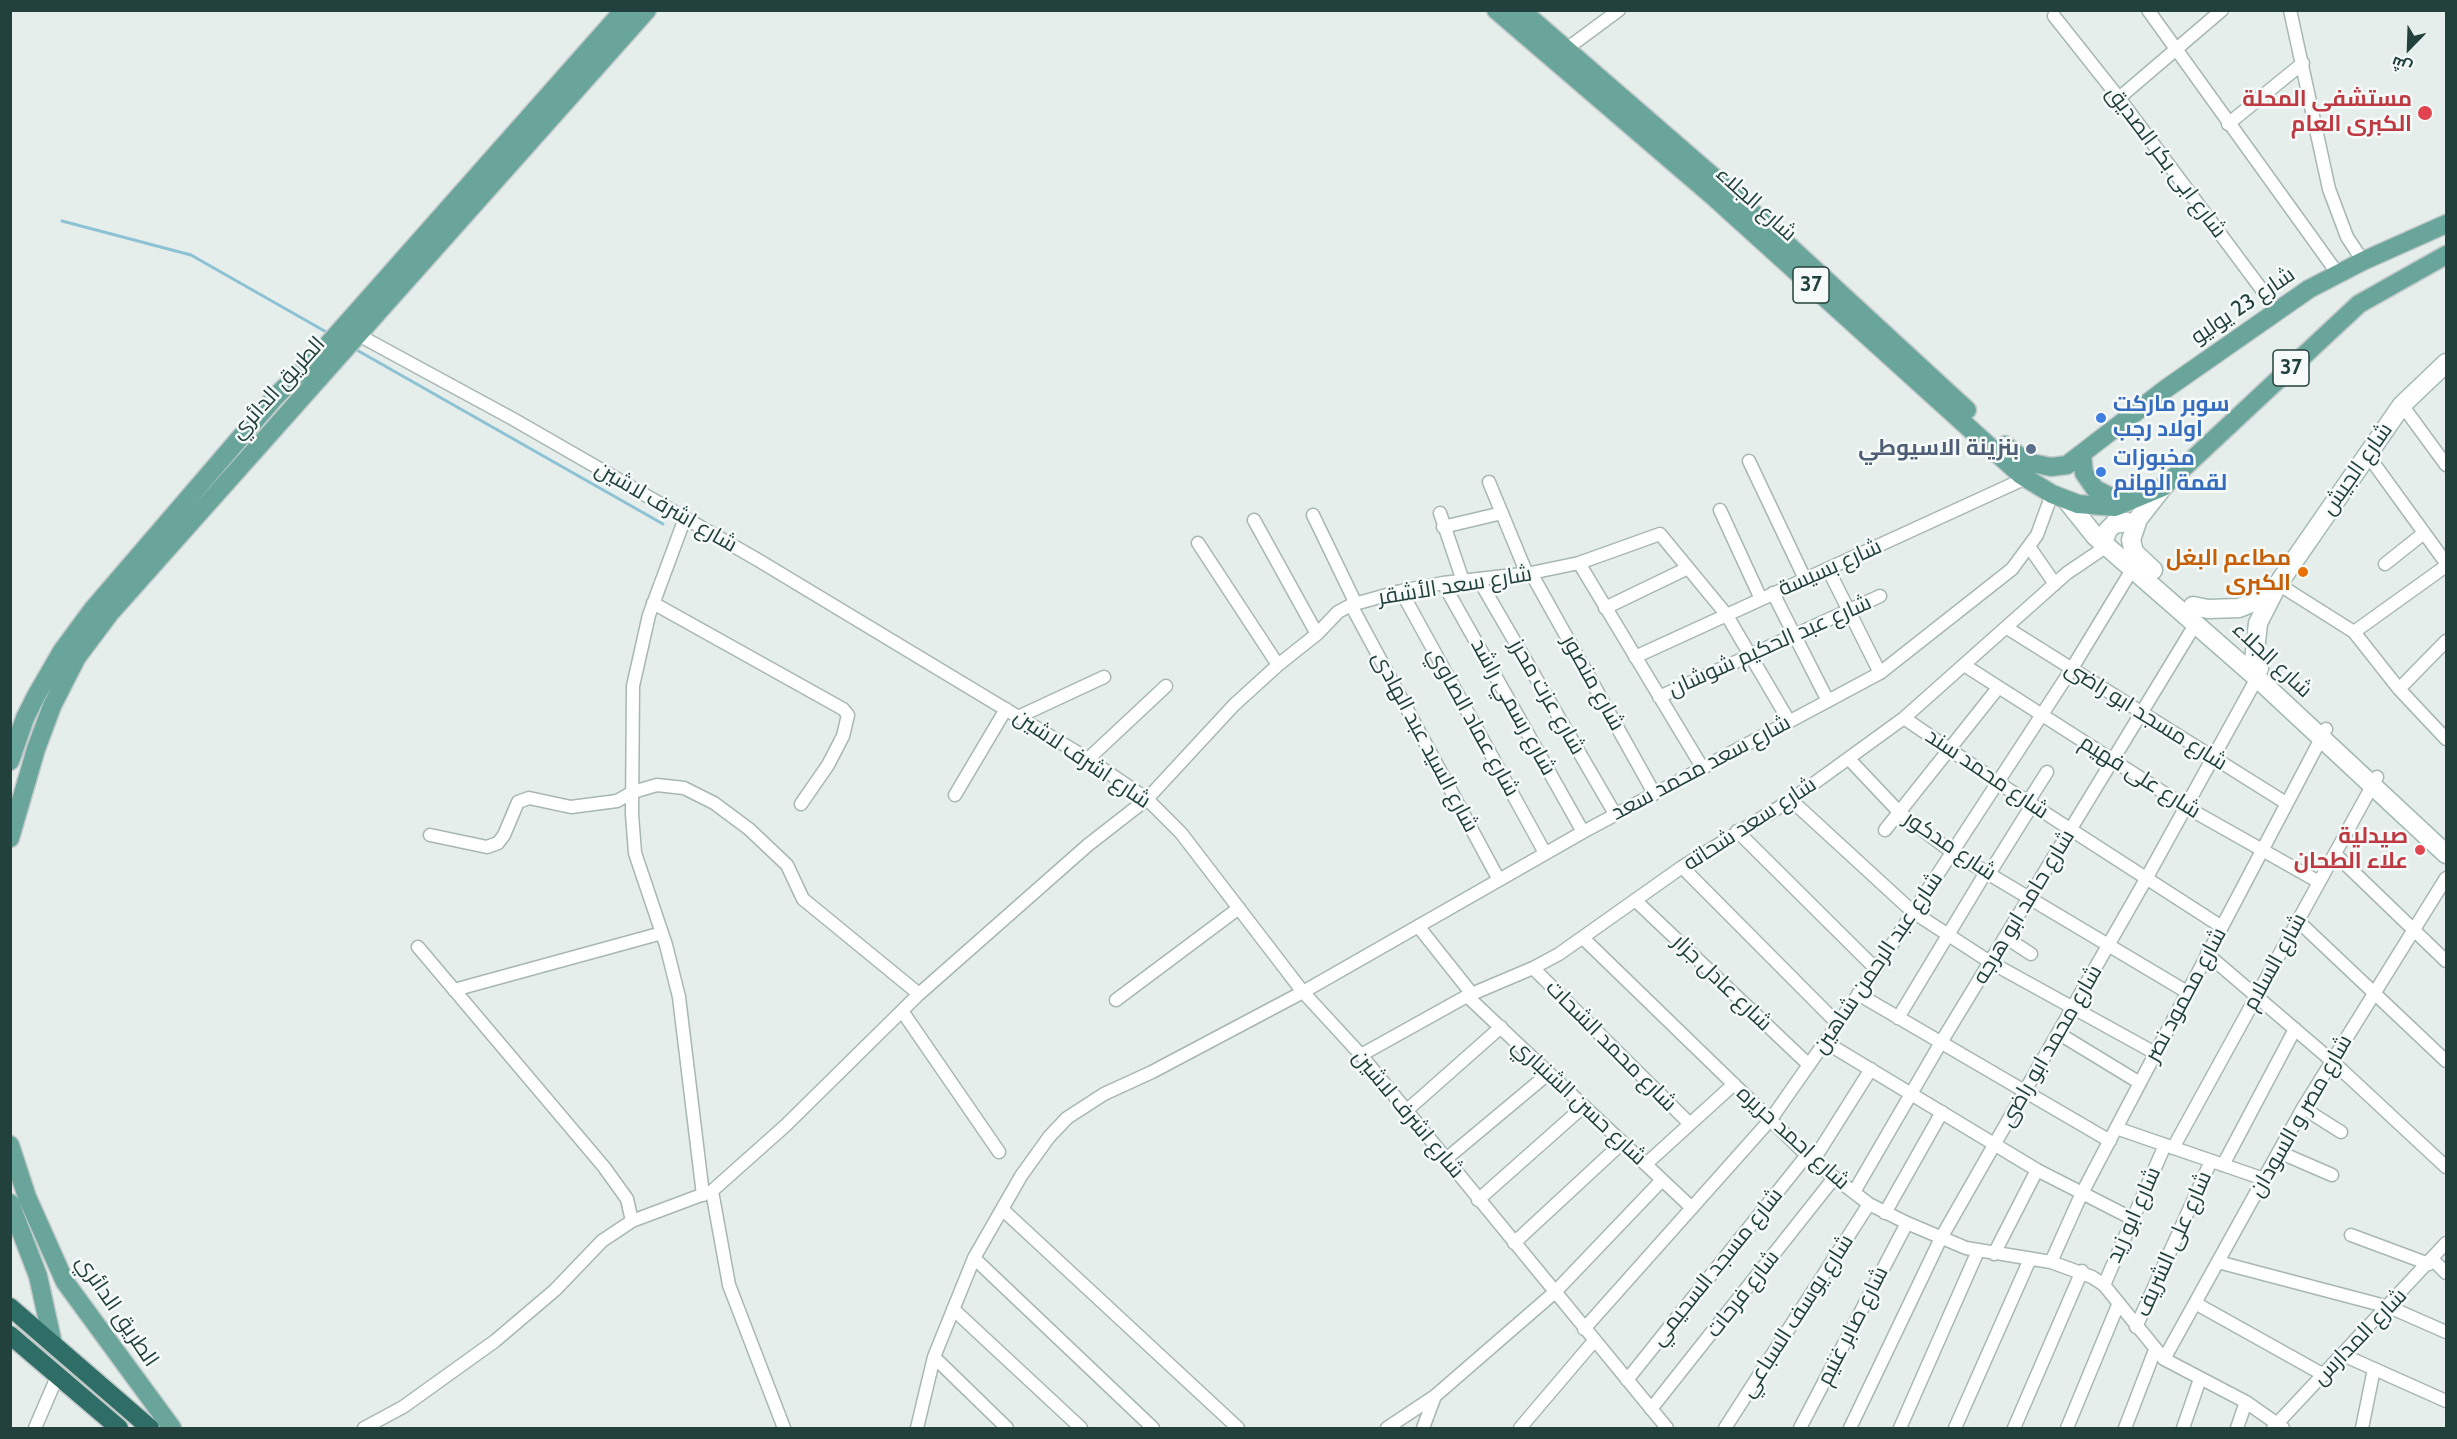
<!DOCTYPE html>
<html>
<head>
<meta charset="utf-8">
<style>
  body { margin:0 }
  #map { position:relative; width:2457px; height:1439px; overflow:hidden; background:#e5eeeb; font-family:Cabin,Cairo,sans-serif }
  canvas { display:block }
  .frame { position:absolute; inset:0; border:12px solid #23413c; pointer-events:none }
  .north { position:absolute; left:2379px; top:18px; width:60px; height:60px; -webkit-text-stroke:4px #f6faf9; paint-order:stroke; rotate:203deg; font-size:16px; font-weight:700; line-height:24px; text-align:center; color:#23413c }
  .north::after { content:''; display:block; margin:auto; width:21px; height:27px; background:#23413c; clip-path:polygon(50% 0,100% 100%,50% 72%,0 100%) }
</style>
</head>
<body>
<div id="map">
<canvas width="2457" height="1439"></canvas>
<div class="frame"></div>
<div class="north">ش</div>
</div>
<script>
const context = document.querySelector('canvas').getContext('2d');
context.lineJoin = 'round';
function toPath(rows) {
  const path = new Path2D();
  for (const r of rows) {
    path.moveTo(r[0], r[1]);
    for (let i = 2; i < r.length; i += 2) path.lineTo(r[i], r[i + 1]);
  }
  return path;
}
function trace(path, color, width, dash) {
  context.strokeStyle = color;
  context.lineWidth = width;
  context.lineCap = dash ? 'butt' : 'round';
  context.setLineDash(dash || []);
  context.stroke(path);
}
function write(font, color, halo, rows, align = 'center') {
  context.font = font + ' Cabin,Cairo,sans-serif';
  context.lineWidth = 5;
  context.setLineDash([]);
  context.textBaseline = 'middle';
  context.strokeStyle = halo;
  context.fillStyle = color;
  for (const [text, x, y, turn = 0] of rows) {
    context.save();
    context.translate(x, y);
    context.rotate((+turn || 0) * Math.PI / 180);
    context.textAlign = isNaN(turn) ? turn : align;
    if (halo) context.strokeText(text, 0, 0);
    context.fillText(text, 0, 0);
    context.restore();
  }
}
trace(toPath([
  [62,221,191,255,328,333],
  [355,349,663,524]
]), '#8dc2d4', 3);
const street = toPath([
  [2148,10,2338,274],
  [2290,10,2329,189,2347,237,2363,261],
  [2054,16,2119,98,2277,310],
  [1565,50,1619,10],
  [2119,98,2222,10],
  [2228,124,2303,63],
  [351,331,513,419,758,560,1088,759,1147,799,1181,833,1303,992,1361,1055,1667,1428],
  [2402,405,2446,465],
  [2367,454,2446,563],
  [1749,461,1805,579],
  [1489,482,1527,574],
  [1720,510,1761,599],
  [1440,513,1463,581],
  [1313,515,1356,604],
  [685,518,649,615,633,686,632,814,635,853,666,945,679,997,703,1195],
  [1254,520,1317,634],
  [1443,527,1502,513],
  [1198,543,1278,665],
  [2030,548,2055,584],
  [1579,563,1702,767],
  [2385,564,2424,533],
  [1828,569,1880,673],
  [1531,573,1654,793],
  [1479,580,1615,814],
  [1443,583,1583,832],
  [2278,584,2354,632,2399,689,2446,739],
  [1401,591,1545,853],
  [1773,593,1828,701],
  [653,603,843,709,848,715,843,736,828,765,801,804],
  [1351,605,1499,880],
  [1605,608,1688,568],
  [2007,628,2286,803],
  [2354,632,2446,566],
  [1635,657,2026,478],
  [1964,665,2186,807,2319,882],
  [2399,689,2446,641],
  [1659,697,1880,596],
  [1018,717,1104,677],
  [1904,718,1997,782,2222,927],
  [1088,759,1166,686],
  [1849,759,1900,813,1952,852,2187,992],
  [955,795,1006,709],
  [1791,800,1913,912,1990,962,2155,1053],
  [2028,802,2047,772],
  [1885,830,1998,688],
  [1737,831,1876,969],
  [430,835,487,847,498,843,504,835,518,802,529,798,571,807,617,801,633,792,657,785,684,788,714,803,749,829,787,865,803,899,919,994],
  [2335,854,2446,961],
  [1682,867,1838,1024],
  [1989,874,2032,805],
  [1635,900,1809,1065],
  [2298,921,2446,1061],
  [1418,926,1472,994],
  [2005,937,2031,954],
  [1583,938,1813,1161,1869,1204,1907,1223,1966,1248,2051,1262,2092,1277,2104,1285,2164,1359,2246,1402,2283,1428],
  [418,947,604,1167,627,1199,632,1221],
  [2207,954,2332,1061,2446,1167],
  [1533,968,1690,1124],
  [454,990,662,933],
  [1858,994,2110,1141],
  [1467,996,1692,1208],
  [1116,1000,1239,908],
  [902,1011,999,1152],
  [1898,1018,1986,872],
  [2058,1033,2140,1083],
  [1825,1042,2037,1170,2133,1219],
  [1361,1055,1467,996,1533,968,1559,954,1682,867,1791,800,1904,718,2067,573,2107,546],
  [2303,1108,2341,1132],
  [1406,1111,1501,1027],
  [2116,1128,2264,1179],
  [2173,1148,2377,777],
  [2279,1152,2332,1175],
  [1446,1159,1549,1073],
  [1813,1161,1871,1069],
  [1646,1164,1734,1084],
  [2223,1165,2295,1029],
  [712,1191,729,1285,784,1428],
  [1854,1192,1940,1044,2196,623],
  [1478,1200,1584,1106],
  [1002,1209,1238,1428],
  [1885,1213,1942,1112],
  [2351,1235,2429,1264],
  [1514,1243,1622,1143],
  [1994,1254,2037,1170],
  [974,1258,1153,1428],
  [2433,1260,2446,1273],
  [2051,1262,2081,1195,2326,729],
  [2218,1262,2389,1307,2446,1332],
  [2104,1285,2165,1145],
  [2195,1303,2324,1375],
  [953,1309,1081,1428],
  [2136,1327,2211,1161],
  [1584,1329,1771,1119,1876,969,2071,670,2133,568],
  [2343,1355,2446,1401],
  [934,1357,1007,1428],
  [2164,1359,2303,1108,2446,878],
  [1627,1380,1807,1155],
  [1651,1409,1834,1178],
  [35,1428,57,1377],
  [364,1428,403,1407,495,1341,555,1290,602,1241,632,1221,712,1191,785,1126,919,994,1088,845,1147,799,1234,705,1278,665,1317,634,1338,612,1351,605,1401,591,1443,583,1531,573,1579,563,1660,534,1726,614,1789,721],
  [917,1428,934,1357,974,1258,1021,1176,1049,1137,1067,1118,1104,1094,1152,1072,1303,992,1583,832,1880,673,2012,569,2037,535,2052,494],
  [1387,1428,1435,1396,1555,1292,1662,1180],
  [1423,1428,1435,1396],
  [1520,1428,1594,1341],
  [1725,1428,1869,1204],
  [1800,1428,1907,1223],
  [1850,1428,1941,1238,2146,879,2262,669],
  [1900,1428,1978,1251],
  [1955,1428,2030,1259],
  [2014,1428,2082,1271],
  [2067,1428,2118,1305],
  [2125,1428,2155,1350],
  [2183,1428,2200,1379],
  [2237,1428,2246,1402],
  [2273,1428,2446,1243],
  [2362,1428,2374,1369]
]);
const secondary = toPath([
  [2067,501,2095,536,2256,677,2446,854],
  [2103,542,2108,530,2114,524,2127,522,2135,524],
  [2153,570,2134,552,2131,540,2138,519,2163,487],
  [2193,606,2208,609,2239,608,2254,602,2274,587],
  [2254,661,2258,623,2278,584,2402,405,2446,363]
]);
const primary = toPath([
  [1496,10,1715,198,2021,475,2052,494,2078,504,2115,507,2163,487,2359,304,2446,255],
  [1521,10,1724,186,1967,410],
  [2005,445,2027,462,2051,467,2067,465,2167,388,2309,289,2363,261,2446,224],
  [2082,455,2084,473,2095,489,2111,497,2127,497],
  [10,761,25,718,36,696,62,651,93,609,276,396,324,349,624,10],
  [10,838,36,749,52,706,77,657,110,613,647,10],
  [10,1145,27,1197,65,1282,172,1428],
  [10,1203,38,1276,53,1344]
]);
const highway = toPath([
  [10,1307,150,1428],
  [10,1335,119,1428]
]);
trace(street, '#a7b7b3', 15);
trace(secondary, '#a3bab4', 21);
trace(primary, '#c1cac8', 21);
trace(highway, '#c1cac8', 21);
trace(street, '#fff', 12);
trace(secondary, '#fff', 18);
trace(primary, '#69a59b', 18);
trace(highway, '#2e6e67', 18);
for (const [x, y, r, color] of [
  [2425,113,8,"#e0444e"],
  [2101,418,6,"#3f7fe0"],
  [2031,449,6,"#5c6f8a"],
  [2101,472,6,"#3f7fe0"],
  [2303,572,6,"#e8710a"],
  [2420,850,6,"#e0444e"]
]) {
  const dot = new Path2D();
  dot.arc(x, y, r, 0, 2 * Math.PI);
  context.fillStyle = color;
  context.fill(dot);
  trace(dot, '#f6faf9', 2);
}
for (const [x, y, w] of [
  [1811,285,36],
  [2291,368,36]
]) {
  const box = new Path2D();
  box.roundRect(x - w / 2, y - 18, w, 36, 4.5);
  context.fillStyle = '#f6faf9';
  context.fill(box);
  trace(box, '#23413c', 1.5);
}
write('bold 21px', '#23413c', null, [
  ["37",1811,285],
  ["37",2291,368]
]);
write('bold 22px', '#be3a42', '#f6faf9', [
  ["مستشفى المحلة",2412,100],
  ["الكبرى العام",2412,125],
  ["صيدلية",2408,837],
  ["علاء الطحان",2408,862]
], 'right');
write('22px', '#23413c', '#f6faf9', [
  ["شارع ابى بكر الصديق",2166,162,53],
  ["شارع الجلاء",1756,204,42],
  ["شارع 23 يوليو",2243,306,-34],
  ["الطريق الدائري",278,388,-48],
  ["شارع الجيش",2357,469,-55],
  ["شارع اشرف لاشين",666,507,30],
  ["شارع بسيسة",1830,568,-24],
  ["شارع سعد الأشقر",1455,586,-9],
  ["شارع عبد الحكيم شوشان",1770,646,-24],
  ["شارع الجلاء",2272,660,43],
  ["شارع منصور",1593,683,61],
  ["شارع عزت محرز",1547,697,60],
  ["شارع رسمي راشد",1513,707,61],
  ["شارع مسجد ابو راضى",2146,716,32],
  ["شارع عماد الصاوي",1473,722,61],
  ["شارع السيد عبد الهادى",1425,742,62],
  ["شارع اشرف لاشين",1082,759,34],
  ["شارع سعد محمد سعد",1701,768,-28],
  ["شارع محمد سند",1987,774,34],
  ["شارع على فهيم",2140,777,32],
  ["شارع سعد شحاته",1750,824,-33],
  ["شارع مدكور",1950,846,34],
  ["شارع حامد ابو هرجه",2024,907,-59],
  ["شارع السلام",2275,962,-61],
  ["شارع عبد الرحمن شاهين",1878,963,-56],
  ["شارع عادل جزار",1722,983,44],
  ["شارع محمود نصر",2186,995,-62],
  ["شارع محمد الشحات",1611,1046,45],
  ["شارع محمد ابو راضى",2051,1046,-60],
  ["شارع حسن الشنباري",1579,1102,43],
  ["شارع اشرف لاشين",1408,1114,50],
  ["شارع مصر و السودان",2301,1116,-60],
  ["شارع احمد حريره",1793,1138,42],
  ["شارع ابو زيد",2134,1215,-66],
  ["شارع على الشريف",2174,1244,-66],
  ["شارع مسجد السحيمي",1717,1267,-51],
  ["شارع فرحات",1743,1294,-52],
  ["الطريق الدائري",117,1311,56],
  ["شارع يوسف السباعي",1797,1316,-57],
  ["شارع صابر غنيم",1853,1326,-63],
  ["شارع المدارس",2360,1337,-46]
]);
write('bold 22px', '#366cbe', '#f6faf9', [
  ["سوبر ماركت",2113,405],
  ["اولاد رجب",2113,430],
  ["مخبوزات",2113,459],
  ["لقمة الهانم",2113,484]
], 'left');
write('bold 22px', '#4e5e75', '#f6faf9', [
  ["بنزينة الاسيوطي",2019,449]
], 'right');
write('bold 22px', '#c56008', '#f6faf9', [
  ["مطاعم البغل",2291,559],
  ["الكبرى",2291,584]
], 'right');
</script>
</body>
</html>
